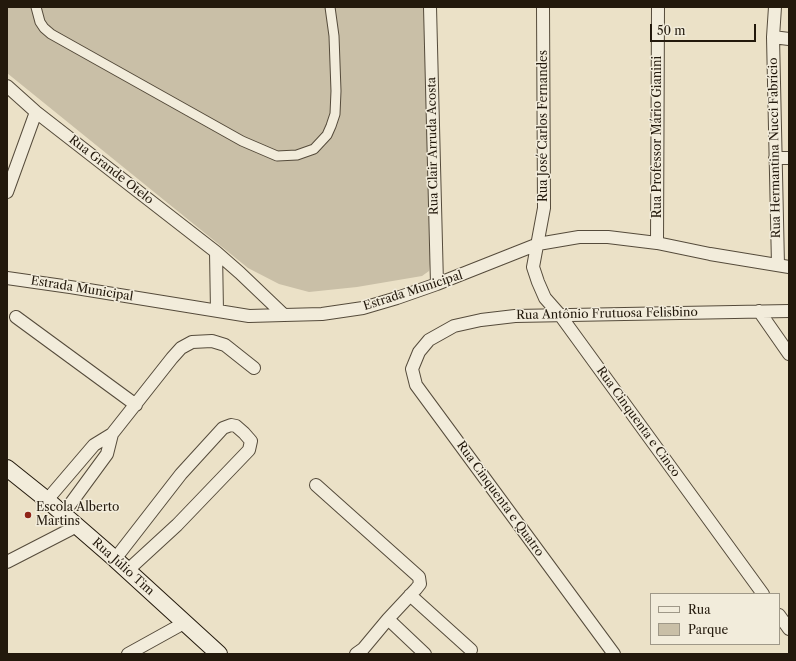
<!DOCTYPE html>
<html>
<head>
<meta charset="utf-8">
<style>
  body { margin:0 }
  #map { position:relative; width:796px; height:661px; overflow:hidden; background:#ebe1c7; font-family:"Libre Caslon Text",serif }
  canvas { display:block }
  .frame { position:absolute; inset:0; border:8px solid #23190c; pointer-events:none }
  .legend { position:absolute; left:650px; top:593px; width:130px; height:52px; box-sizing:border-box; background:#f2ecdb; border:1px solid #9f9888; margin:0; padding:5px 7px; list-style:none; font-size:12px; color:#23190c }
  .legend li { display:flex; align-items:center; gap:8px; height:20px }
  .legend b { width:20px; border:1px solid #9f9888 }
  .scale { position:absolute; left:650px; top:24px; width:106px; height:18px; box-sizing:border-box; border:2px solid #23190c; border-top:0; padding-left:5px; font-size:12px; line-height:14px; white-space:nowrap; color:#23190c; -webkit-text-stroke:3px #f2ecdb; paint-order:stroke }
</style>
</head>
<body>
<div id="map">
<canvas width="796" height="661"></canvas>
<div class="frame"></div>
<ul class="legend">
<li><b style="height:5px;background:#f2ecdb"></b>Rua</li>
<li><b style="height:11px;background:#c9bfa7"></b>Parque</li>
</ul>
<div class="scale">50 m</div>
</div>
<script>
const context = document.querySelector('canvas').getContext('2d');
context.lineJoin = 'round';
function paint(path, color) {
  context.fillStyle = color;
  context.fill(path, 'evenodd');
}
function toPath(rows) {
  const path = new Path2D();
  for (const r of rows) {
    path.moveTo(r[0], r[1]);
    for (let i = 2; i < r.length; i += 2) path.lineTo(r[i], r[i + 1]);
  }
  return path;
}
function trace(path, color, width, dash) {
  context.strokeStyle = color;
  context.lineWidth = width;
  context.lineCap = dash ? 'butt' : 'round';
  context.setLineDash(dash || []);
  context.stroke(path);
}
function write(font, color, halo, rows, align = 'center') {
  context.font = font + ' "Libre Caslon Text",serif';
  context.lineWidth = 3;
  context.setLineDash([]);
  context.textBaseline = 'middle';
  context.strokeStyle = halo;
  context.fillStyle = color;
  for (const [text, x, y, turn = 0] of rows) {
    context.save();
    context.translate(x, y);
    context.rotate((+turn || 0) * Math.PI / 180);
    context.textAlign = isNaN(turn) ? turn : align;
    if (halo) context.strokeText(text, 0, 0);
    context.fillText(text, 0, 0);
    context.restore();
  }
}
paint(toPath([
  [7,7,426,7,427,136,433,245,429,271,422,276,357,287,309,292,279,284,248,268,7,73]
]), '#c9bfa7');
const pedestrian = toPath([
  [36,7,40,22,44,28,51,34,242,141,277,156,297,155,314,149,327,135,331,126,335,114,336,91,334,36,330,7]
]);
const minor = toPath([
  [430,7,437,284],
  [543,7,544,208,533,267,538,282,545,298,560,315,763,594],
  [775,7,773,37,778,265],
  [773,37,789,39],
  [7,86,36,112,216,252,240,273,284,315],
  [775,158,789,158],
  [7,192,36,112],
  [657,243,658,7],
  [216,252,217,311],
  [7,278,70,287,249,316,284,315,322,314,363,308,397,298,437,284,538,244,579,237,608,237,657,243,710,254,789,267],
  [759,311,789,354],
  [16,317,136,405],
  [316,485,419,577,420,584,416,589,388,619,363,649,356,654],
  [47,500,94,445,112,434,172,358,181,348,192,342,212,341,225,345,254,368],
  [63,514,107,454,112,434],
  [115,559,181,474,223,428,231,425,236,426,244,433,251,441,249,450,177,525,128,570],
  [7,562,77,526],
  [410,595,471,650],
  [779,615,789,629],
  [388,619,425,654],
  [128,654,184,623],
  [614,654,416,385,412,369,419,352,429,340,454,326,481,320,515,316,789,311]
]);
const secondary = toPath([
  [7,468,47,500,115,559,219,654]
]);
trace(pedestrian, '#554b3b', 11);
trace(minor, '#554b3b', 14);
trace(secondary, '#23190c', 18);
trace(pedestrian, '#f2ecdb', 9);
trace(minor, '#f2ecdb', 12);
trace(secondary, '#f2ecdb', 16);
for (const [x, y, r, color] of [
  [28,515,4,"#8f2418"]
]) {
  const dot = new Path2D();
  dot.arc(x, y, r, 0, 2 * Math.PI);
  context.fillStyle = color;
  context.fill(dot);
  trace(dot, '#f2ecdb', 1.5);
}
write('12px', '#23190c', '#f2ecdb', [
  ["Rua José Carlos Fernandes",544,126,-90],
  ["Rua Professor Mário Gianini",658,137,-90],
  ["Rua Clair Arruda Acosta",433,146,-91],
  ["Rua Hermantina Nucci Fabrício",775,148,-91],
  ["Rua Grande Otelo",111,170,38],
  ["Estrada Municipal",82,289,9],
  ["Estrada Municipal",413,291,-18],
  ["Rua Antônio Frutuosa Felisbino",607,314,-1],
  ["Rua Cinquenta e Cinco",638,422,54],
  ["Rua Cinquenta e Quatro",500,499,54],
  ["Rua Júlio Tim",123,567,42]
]);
write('12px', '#23190c', '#f2ecdb', [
  ["Escola Alberto",36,508],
  ["Martins",36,522]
], 'left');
</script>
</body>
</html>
